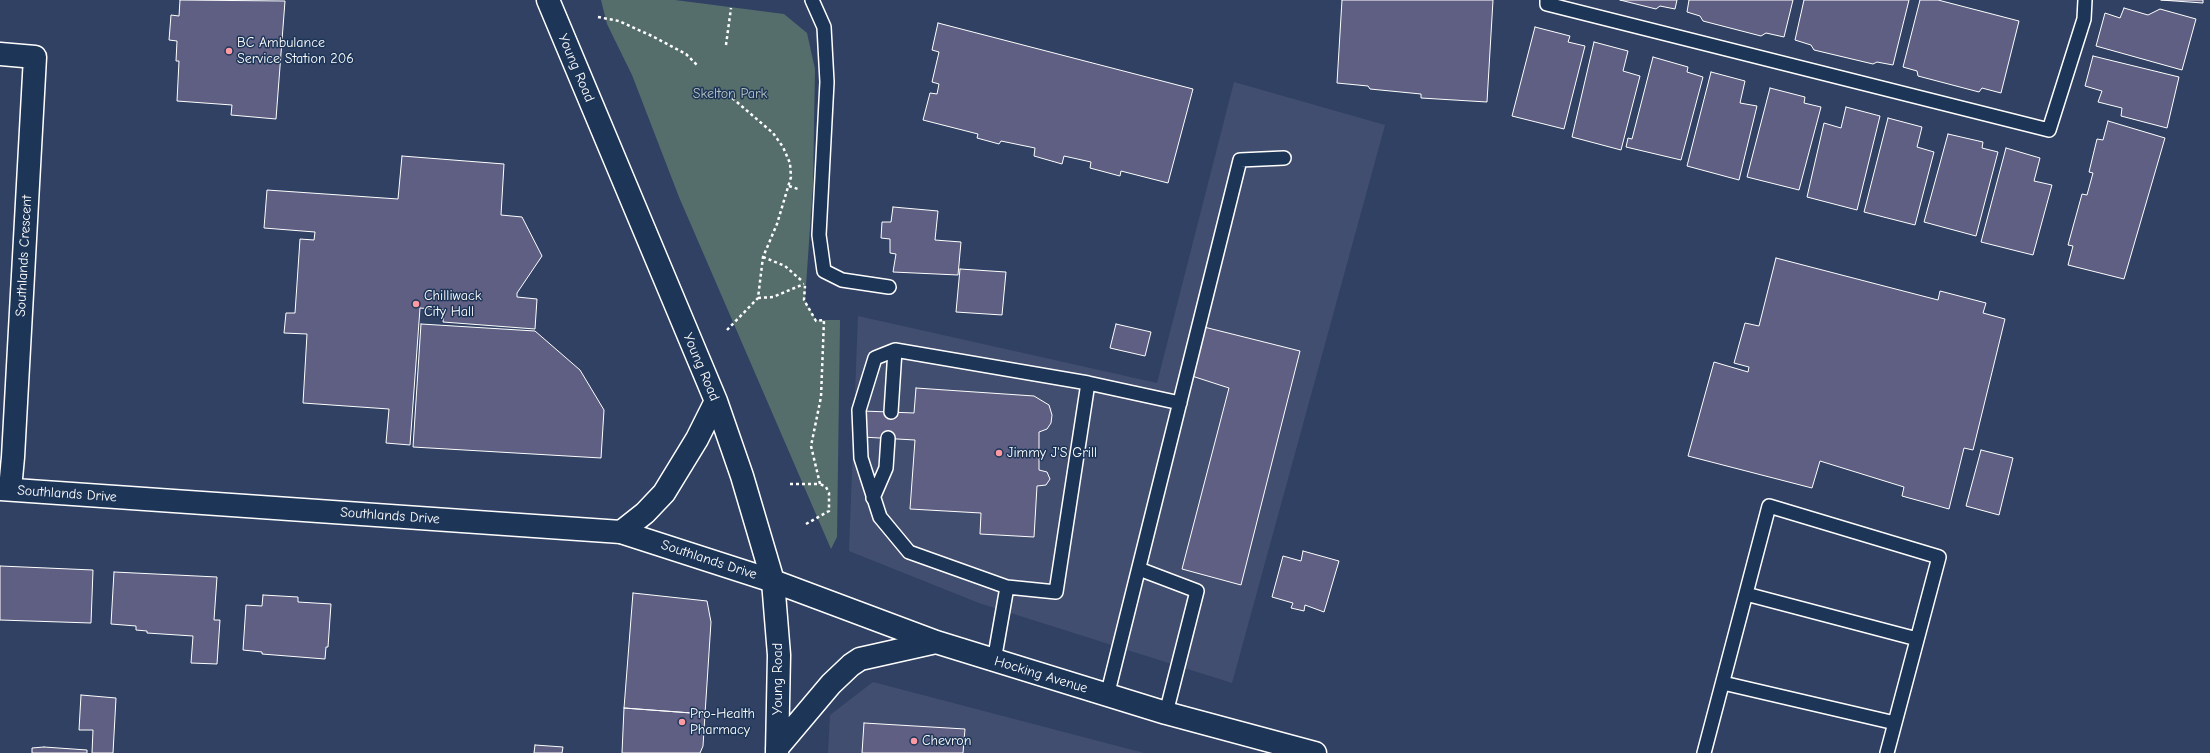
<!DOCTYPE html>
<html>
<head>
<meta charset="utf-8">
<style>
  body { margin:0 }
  canvas { display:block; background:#304163 }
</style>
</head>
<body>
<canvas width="2210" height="753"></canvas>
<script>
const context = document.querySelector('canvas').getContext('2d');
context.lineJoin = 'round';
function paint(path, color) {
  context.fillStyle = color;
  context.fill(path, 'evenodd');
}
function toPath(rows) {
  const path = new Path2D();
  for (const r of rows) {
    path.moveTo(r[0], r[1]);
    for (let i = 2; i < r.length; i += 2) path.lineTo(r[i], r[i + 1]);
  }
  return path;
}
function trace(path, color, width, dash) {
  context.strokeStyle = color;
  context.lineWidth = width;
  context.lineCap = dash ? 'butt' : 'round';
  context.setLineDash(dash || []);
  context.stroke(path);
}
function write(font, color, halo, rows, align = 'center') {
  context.font = font + ' "Comic Neue",sans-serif';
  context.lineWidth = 3;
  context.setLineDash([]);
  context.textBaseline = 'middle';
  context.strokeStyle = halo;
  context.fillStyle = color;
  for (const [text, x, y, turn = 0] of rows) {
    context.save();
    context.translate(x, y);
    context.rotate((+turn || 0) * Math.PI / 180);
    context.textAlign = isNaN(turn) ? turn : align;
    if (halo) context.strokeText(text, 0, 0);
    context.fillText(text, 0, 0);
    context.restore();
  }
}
paint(toPath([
  [1234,82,1385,125,1232,683,979,603,849,551,858,316,1157,383],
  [873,682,1144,753,828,753,830,715]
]), '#424e6f');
paint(toPath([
  [601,0,675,0,784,14,807,33,815,69,813,184,805,300,816,320,840,320,837,537,831,549,679,197,632,75,607,24]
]), '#556e6b');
const building = toPath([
  [180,0,285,1,276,119,231,115,232,105,177,101,179,61,176,61,177,41,169,40,171,15,179,16,180,0],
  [1342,0,1493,0,1487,102,1421,98,1421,94,1370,89,1368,86,1337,83,1342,0],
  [1620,0,1677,0,1675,9,1660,6,1656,9,1620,0],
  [1689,0,1793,0,1784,37,1766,33,1761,36,1703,21,1700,16,1687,12,1689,0],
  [1804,0,1909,0,1893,65,1877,62,1873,64,1814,50,1811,45,1795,40,1804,0],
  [1920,0,1938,0,2019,21,2001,93,1982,88,1979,92,1918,76,1917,71,1903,67,1920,0],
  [2161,0,2203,0,2203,3,2161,0],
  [2124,8,2148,15,2160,9,2196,19,2182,70,2096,46,2105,13,2120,18,2124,8],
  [938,23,1193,89,1168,183,1121,171,1120,176,1090,168,1091,162,1064,156,1062,164,1034,156,1035,148,1001,141,999,144,977,138,978,134,923,120,930,93,937,94,939,84,932,82,939,52,932,50,938,23],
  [1535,27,1570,36,1568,42,1585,46,1564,129,1512,116,1535,27],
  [1594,42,1628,51,1623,71,1640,76,1621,150,1572,137,1594,42],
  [2093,56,2179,77,2167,128,2121,116,2122,108,2098,102,2102,91,2085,86,2093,56],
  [1653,57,1688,67,1687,72,1703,77,1681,160,1626,147,1628,138,1632,139,1653,57],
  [1711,72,1745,81,1740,103,1757,106,1739,180,1687,166,1711,72],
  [1770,88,1805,97,1804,103,1821,107,1799,190,1747,177,1770,88],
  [1846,107,1880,116,1857,210,1807,197,1824,123,1841,128,1846,107],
  [1888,118,1922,127,1917,147,1934,152,1915,225,1864,212,1888,118],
  [2108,121,2165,138,2124,279,2068,265,2073,246,2068,245,2082,194,2087,195,2093,173,2089,172,2097,139,2103,140,2108,121],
  [1948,134,1983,142,1982,148,1998,152,1976,236,1924,222,1948,134],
  [2006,148,2040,158,2034,181,2052,185,2033,255,1981,242,2006,148],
  [402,156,504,164,501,215,522,217,542,256,517,293,517,297,537,299,535,329,443,322,444,310,420,308,410,445,386,443,389,409,303,403,307,334,284,333,286,313,295,313,300,239,314,240,315,232,264,228,267,190,398,199,402,156],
  [893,207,938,211,935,240,961,242,958,275,893,272,896,254,890,253,890,239,881,238,882,222,891,222,893,207],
  [1776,258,1938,300,1940,291,1986,303,1983,313,2005,319,1974,446,1973,450,1964,448,1949,509,1902,496,1904,487,1820,461,1812,488,1688,456,1714,362,1748,372,1749,367,1734,363,1745,323,1759,326,1776,258],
  [960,269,1006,272,1002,315,956,312,960,269],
  [421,324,535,331,580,370,604,410,601,458,413,447,421,324],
  [1116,324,1151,332,1145,356,1110,348,1116,324],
  [1204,327,1300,351,1241,585,1182,569,1229,388,1192,376,1204,327],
  [916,388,1034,396,1049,405,1052,415,1051,423,1047,429,1039,432,1039,470,1047,472,1050,479,1046,485,1037,486,1034,537,980,534,981,513,910,509,915,440,862,437,863,411,914,413,916,388],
  [1981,450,2013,458,1999,515,1966,506,1981,450],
  [1303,551,1339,561,1324,612,1305,605,1304,611,1291,608,1293,603,1272,597,1283,556,1301,561,1303,551],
  [0,566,93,570,91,623,0,620,0,566],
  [114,572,217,577,214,620,220,620,217,664,191,663,193,636,147,633,147,631,136,630,136,626,111,624,114,572],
  [633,593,707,601,711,622,705,714,624,708,633,593],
  [263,595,298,597,298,602,331,604,328,647,326,647,325,659,262,654,262,652,243,650,246,605,262,606,263,595],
  [81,695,116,698,113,753,92,753,93,730,79,730,81,695],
  [624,708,705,714,703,746,700,753,622,753,624,708],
  [864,723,965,729,963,753,862,753,864,723],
  [535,745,563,747,562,753,534,753,535,745],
  [44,747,87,750,87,753,32,753,32,748,44,747]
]);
paint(building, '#5e5f82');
trace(building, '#fff', 1);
const lane = toPath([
  [812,0,824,27,827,82,819,235,824,271,842,280,889,287],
  [1547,0,1547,4,2049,130,2084,19,2085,0],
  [1088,383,1056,592,1007,587,909,552,880,517,861,458,859,410,875,358,895,350,1088,383,1180,403],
  [891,412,895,350],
  [873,498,886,468,888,438],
  [1139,569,1197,591,1166,713],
  [1746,594,1917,639],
  [994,661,1007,587],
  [1723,683,1895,723],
  [1107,696,1240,160,1284,158],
  [1704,753,1769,506,1939,557,1887,753]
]);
const street = toPath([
  [0,54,35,57,13,457,10,489],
  [0,489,621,532,773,581]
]);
const secondary = toPath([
  [548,0,716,401,742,476,773,581,779,655,777,753],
  [621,532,645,513,664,493,697,439,716,401],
  [773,581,936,642,1166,713,1315,753],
  [777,748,831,684,851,665,860,659,936,642]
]);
trace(lane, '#fff', 16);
trace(street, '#fff', 25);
trace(secondary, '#fff', 25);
trace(toPath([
  [598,17,619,21,652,36,686,54,697,65],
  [726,45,731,8],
  [789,186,798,189],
  [763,257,785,266,802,281],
  [758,298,773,297,804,284],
  [727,330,758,298,763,257,777,224,791,177,790,163,783,147,773,133,731,97],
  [790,484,820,484,811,446,821,397,824,320,816,321,804,300,805,286],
  [806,524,829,511,829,493,826,487,820,484]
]), '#fff', 2.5, [3, 3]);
trace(lane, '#1d3557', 13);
trace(street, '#1d3557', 22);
trace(secondary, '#1d3557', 22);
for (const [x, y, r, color] of [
  [229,51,4,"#ff9aa2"],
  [416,304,4,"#ff9aa2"],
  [999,453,4,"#ff9aa2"],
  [682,722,4,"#ff9aa2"],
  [914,741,4,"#ff9aa2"]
]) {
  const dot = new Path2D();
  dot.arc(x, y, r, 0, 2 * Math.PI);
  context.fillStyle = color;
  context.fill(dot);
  trace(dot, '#1d3557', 1.5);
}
write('14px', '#fff', '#1d3557', [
  ["BC Ambulance",237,43],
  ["Service Station 206",237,59],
  ["Chilliwack",424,296],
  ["City Hall",424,312],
  ["Jimmy J'S Grill",1007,453],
  ["Pro-Health",690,714],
  ["Pharmacy",690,730],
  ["Chevron",922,741]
], 'left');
write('14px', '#fff', '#1d3557', [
  ["Young Road",576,68,67],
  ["Southlands Crescent",24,256,-87],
  ["Young Road",701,367,67],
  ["Southlands Drive",67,494,4],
  ["Southlands Drive",390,516,4],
  ["Southlands Drive",709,560,18],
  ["Hocking Avenue",1041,675,17],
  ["Young Road",778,679,-90]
]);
write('14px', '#bbc5c4', '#1d3557', [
  ["Skelton Park",730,94]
]);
</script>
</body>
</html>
